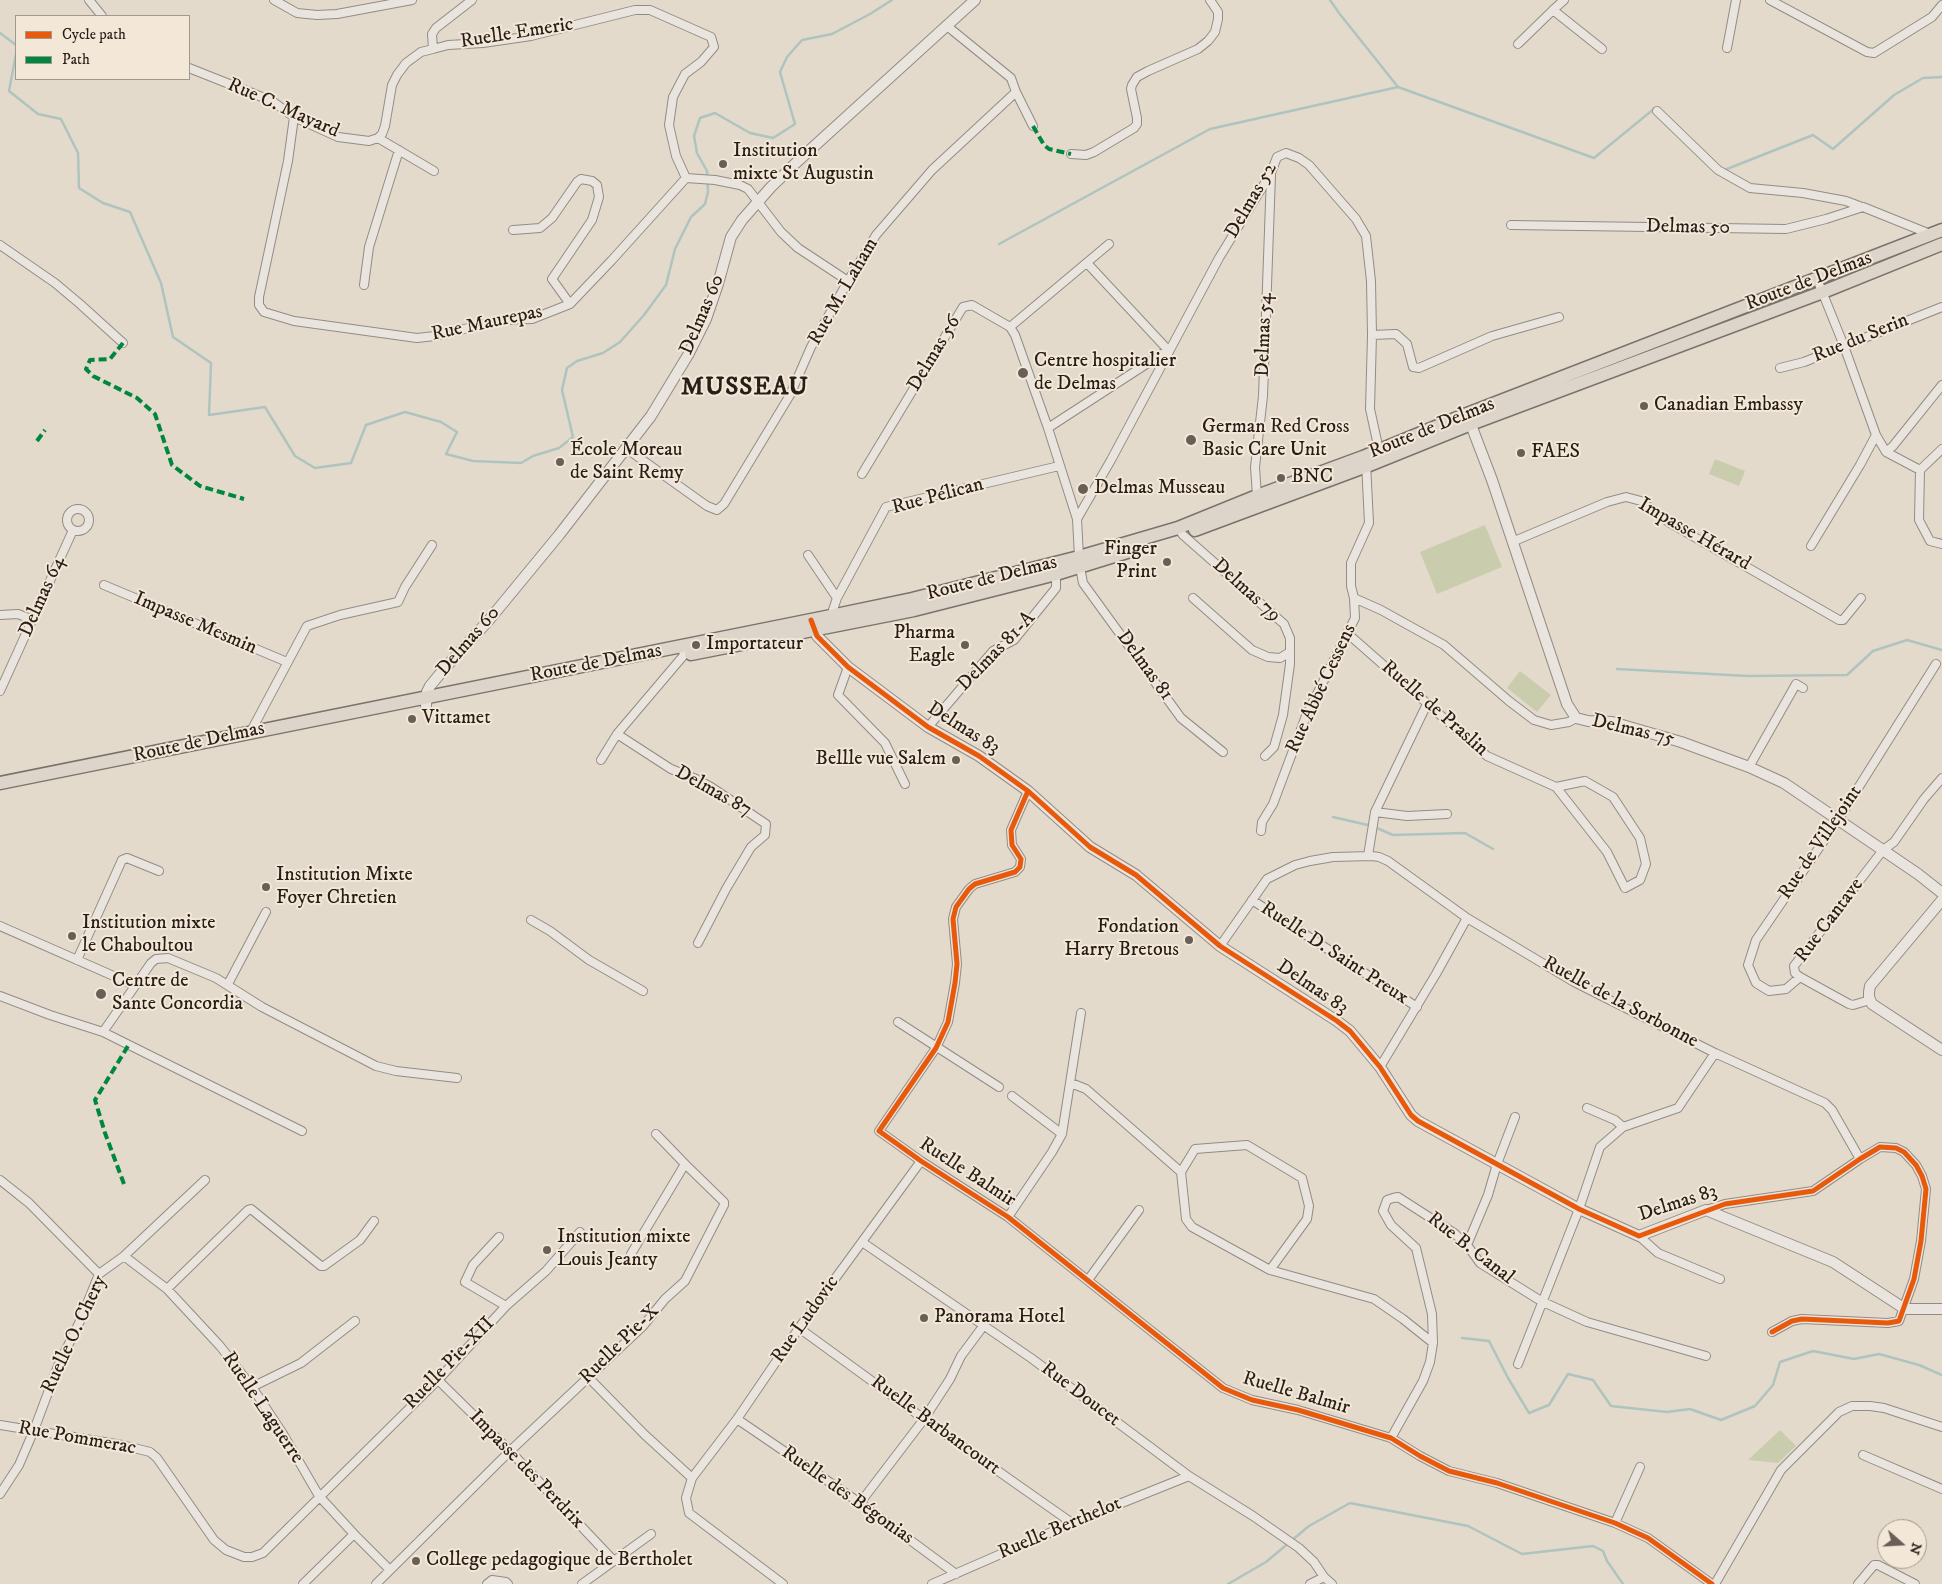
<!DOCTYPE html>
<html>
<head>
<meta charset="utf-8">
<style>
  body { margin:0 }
  #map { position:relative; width:1942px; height:1584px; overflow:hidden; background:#e3dacc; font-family:"IM FELL DW Pica",serif }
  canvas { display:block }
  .legend { position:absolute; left:15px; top:15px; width:175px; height:65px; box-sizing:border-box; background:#f3e8d8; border:1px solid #a2978b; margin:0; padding:6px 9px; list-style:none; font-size:15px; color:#281d17 }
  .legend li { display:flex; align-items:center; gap:10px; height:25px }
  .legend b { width:25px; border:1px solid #a2978b }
  .north { position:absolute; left:1877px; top:1519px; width:50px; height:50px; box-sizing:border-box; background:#f3e8d8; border:1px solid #a2978b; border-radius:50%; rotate:109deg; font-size:14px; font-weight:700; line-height:20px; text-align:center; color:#281d17 }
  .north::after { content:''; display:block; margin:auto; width:18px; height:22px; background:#695f56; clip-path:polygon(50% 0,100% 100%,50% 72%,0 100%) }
</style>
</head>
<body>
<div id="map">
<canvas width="1942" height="1584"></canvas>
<ul class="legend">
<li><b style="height:6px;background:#e8590c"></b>Cycle path</li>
<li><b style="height:6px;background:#00873e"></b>Path</li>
</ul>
<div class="north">N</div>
</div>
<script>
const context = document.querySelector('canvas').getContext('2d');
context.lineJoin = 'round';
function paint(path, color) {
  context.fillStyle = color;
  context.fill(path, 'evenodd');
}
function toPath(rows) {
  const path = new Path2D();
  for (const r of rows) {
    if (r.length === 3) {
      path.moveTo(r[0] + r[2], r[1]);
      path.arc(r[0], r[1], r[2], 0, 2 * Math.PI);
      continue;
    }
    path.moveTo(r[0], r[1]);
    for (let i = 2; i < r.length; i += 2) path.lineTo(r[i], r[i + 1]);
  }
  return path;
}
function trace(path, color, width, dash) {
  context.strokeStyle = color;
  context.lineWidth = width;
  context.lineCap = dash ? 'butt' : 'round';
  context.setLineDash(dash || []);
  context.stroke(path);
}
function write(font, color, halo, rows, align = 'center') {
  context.font = font + ' "IM FELL DW Pica",serif';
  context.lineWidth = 4;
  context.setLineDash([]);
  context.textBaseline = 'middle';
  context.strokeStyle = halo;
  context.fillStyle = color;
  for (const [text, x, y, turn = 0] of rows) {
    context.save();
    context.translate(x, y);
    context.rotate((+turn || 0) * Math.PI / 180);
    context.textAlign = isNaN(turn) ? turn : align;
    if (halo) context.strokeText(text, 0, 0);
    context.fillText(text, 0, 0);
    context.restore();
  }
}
paint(toPath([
  [1715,459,1745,471,1739,486,1709,474],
  [1485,525,1502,567,1437,594,1420,552],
  [1520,671,1551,695,1537,712,1507,688],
  [1780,1430,1796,1446,1778,1463,1748,1460]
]), '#caccae');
trace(toPath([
  [1330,0,1339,13,1398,87,1594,158,1655,108,1656,110],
  [0,33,16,45],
  [16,54,9,91,38,114,61,119,78,153,79,188,103,203,130,212,161,283,173,337,211,363,209,415,265,407,295,456,315,468,351,463,366,425,405,412,441,422,457,432,446,454,473,461,521,463,533,456,559,448,573,437,562,390,567,368,577,361,603,353,620,342,644,315,666,285,675,249,691,217,705,204,708,192,707,171,697,153,694,136,700,118,715,113,750,133,773,138,795,124,780,72,787,57,802,40,832,34,870,14,892,0],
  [1722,171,1813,135,1833,149,1894,95,1923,78,1942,77],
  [999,244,1210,129,1398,87],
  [1617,669,1748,676,1847,675,1873,651,1907,640,1942,650],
  [1333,817,1372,826,1393,835,1465,833,1493,849],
  [1462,1338,1489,1341,1508,1378,1529,1413,1549,1405,1568,1374,1593,1380,1611,1406,1667,1412,1690,1409,1721,1420,1755,1406,1773,1385,1780,1362,1813,1351,1854,1359,1879,1354,1919,1365,1942,1375],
  [1228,1584,1266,1562,1309,1526,1350,1503,1468,1526,1522,1554,1593,1546,1603,1551,1607,1561,1623,1584]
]), '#afc4be', 2.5);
const minor = toPath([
  [89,0,102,16],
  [274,0,297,13,317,15,337,14,412,0],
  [472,0,436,28,432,34,433,49,448,45,483,43,531,36,635,10,650,10,711,37,714,47,701,62,685,74,673,97,669,125,676,156,686,178],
  [1564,0,1553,10,1602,49],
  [1770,0,1867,52,1874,53,1932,17,1942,5],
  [1518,44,1553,10],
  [1727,48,1736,0],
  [189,68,272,101,294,117,338,137,369,141,378,138,382,134,385,126,392,85,397,75,406,63,421,52,433,49],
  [1016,92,1033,126],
  [1657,111,1718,170,1750,188,1803,193,1846,201,1862,207],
  [294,117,288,161,259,297,259,305,264,312,294,321,417,338,435,336,502,320,532,319,570,304,612,260,686,178],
  [378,138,434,171],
  [1071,154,1086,155,1094,152,1134,128,1137,124,1137,118,1131,89,1132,85,1137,77,1148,71,1198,49,1208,41,1215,32,1218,19,1218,12,1210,0],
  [686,178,715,180,740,185,748,189,781,232,798,248,848,281],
  [1511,225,1786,229,1826,219,1863,207,1930,234],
  [513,230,540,228,552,218,577,182,581,179,592,181,597,185,599,197,592,220,552,279,570,304],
  [0,245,55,283,80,304,123,343],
  [1817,279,1844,346,1876,435,1886,452,1920,470],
  [364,285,369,247,399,150],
  [1010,327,1109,244],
  [1372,335,1396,334,1407,344,1413,367,1419,368,1492,336,1559,317],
  [1780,368,1804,362,1942,307],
  [1048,428,1168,350,1087,263],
  [627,449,707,506,717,510,724,504,790,395,811,347,848,281,876,235,932,170,1016,92,1011,78,947,26],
  [1942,449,1920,470,1919,520,1930,541,1942,544],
  [1886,452,1893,446,1942,385],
  [862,474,963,307,972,305,1010,327,1015,335,1048,428,1077,519,1079,557],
  [1257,496,1255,467,1263,396,1271,175],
  [78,520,11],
  [1077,519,1111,460,1219,258,1271,173,1277,157,1286,153,1299,158,1309,165,1356,219,1366,236,1371,281,1372,335,1370,409,1379,450],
  [1178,528,1183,535,1284,624,1290,638,1290,664,1283,715,1274,747,1265,756],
  [1512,542,1607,502,1626,497,1641,501,1670,523,1839,620,1843,620,1861,598],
  [1811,546,1860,465,1876,435],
  [808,555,837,598,831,616],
  [1080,567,1083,583,1181,718,1223,752],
  [104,585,287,662],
  [837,598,886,507,1059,466],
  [1193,598,1252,650,1268,657,1280,658,1290,652],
  [1354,598,1381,610,1444,645,1509,701,1534,720,1551,725,1569,722,1576,718],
  [0,615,18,614,33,620],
  [1347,633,1487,756,1556,787],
  [848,667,838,695,885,743,905,784],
  [0,691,73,530],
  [928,727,993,651,1014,640,1056,588,1056,574],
  [250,733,307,626,340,615,398,602,405,587,432,545],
  [617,734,671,769,696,779,711,787,766,824,765,835,751,847,726,889,698,943],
  [601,760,617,734,684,655,682,647],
  [1749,767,1796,684,1803,688],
  [1585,781,1613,797,1640,838,1646,864,1640,880,1625,888,1607,852,1556,787,1585,781],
  [1028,791,1011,830,1012,845,1021,859,1020,867,1015,872,975,884,969,889,956,907,953,919,957,964,955,983,948,1022,936,1048,879,1131,921,1161,1008,1217,1223,1388,1252,1400,1298,1410,1391,1438,1420,1456,1449,1471,1497,1483,1615,1523,1648,1538,1712,1584],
  [1375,812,1407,816,1447,814],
  [1261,831,1262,822,1273,804,1306,716,1355,618,1354,598,1351,586,1351,563,1369,523,1366,463],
  [1368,856,1375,812,1427,704],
  [1252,900,1417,1007],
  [531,920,550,931,589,960,643,991],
  [0,926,134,985],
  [1220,946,1267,879,1295,865,1310,861,1333,857,1372,856,1379,857,1388,861,1467,918,1574,982,1715,1053,1825,1103,1832,1110,1860,1159],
  [77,960,122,860,127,858,159,871],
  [1800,977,1786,989,1769,991,1756,983,1748,965,1756,940,1838,820,1936,664],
  [228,984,266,912],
  [0,996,50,1015,103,1032,302,1131],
  [1870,1000,1853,1005,1849,1004,1800,977,1795,973,1794,966,1883,850,1894,842,1924,799,1942,778],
  [898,1022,999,1087],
  [103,1032,151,963,156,959,168,958,216,978,262,1007,376,1066,396,1071,457,1078],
  [1380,1067,1436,974,1467,918],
  [1071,1083,1086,1089,1181,1172,1186,1219,1192,1227,1270,1270,1374,1299,1403,1319,1433,1343],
  [1012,1096,1062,1134],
  [1587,1108,1615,1120,1623,1127],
  [656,1134,685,1164],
  [1181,1172,1195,1149,1247,1145,1302,1178,1309,1206,1307,1219,1270,1270],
  [0,1180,29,1203,99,1274],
  [1706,1210,1725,1204,1813,1191,1860,1159,1880,1147,1896,1148,1904,1152,1916,1165,1922,1176,1926,1189,1921,1241,1914,1279,1899,1321,1888,1323,1802,1319,1792,1321,1772,1332],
  [1008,1217,1052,1152,1062,1134,1081,1013],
  [1639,1236,1658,1253,1720,1279],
  [499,1237,473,1265,465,1282,506,1306],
  [862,1242,1031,1358,1189,1476,1253,1516,1299,1548,1314,1562,1324,1577,1332,1584],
  [1467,1245,1488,1195,1497,1164,1515,1117],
  [124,1256,167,1289,220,1346,252,1387,283,1434,319,1496,354,1534,390,1570],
  [1088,1280,1139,1210],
  [167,1289,248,1210,251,1209,321,1266,324,1266,360,1240,374,1221],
  [799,1328,924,1419,1072,1523],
  [1518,1364,1579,1209,1600,1147,1623,1127,1678,1108,1715,1053],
  [589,1378,645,1435,692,1478],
  [438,1380,510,1451,614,1561],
  [252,1387,301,1363,355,1321],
  [737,1419,860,1503,956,1574],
  [0,1425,122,1445,150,1452,157,1458,214,1540,226,1550,244,1557,252,1557,263,1553,438,1380,506,1306,546,1271,580,1232],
  [1391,1438,1423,1381,1430,1362,1433,1343,1432,1314,1416,1248,1391,1225,1383,1211,1387,1200,1393,1198,1398,1197,1454,1233,1467,1245,1480,1263,1541,1301,1587,1322,1706,1356],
  [1863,1455,1942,1489],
  [0,1494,19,1465,34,1430,58,1366,80,1321,99,1274,124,1256,205,1180],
  [860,1503,924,1419,950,1379,961,1356,984,1325],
  [1615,1523,1640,1467],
  [303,1584,354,1534],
  [376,1584,510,1451,643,1326,665,1299,685,1281,724,1205,724,1202,685,1164,631,1254],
  [487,1584,492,1580,506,1582,508,1584],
  [582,1584,651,1534],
  [783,1584,689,1513,686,1498,692,1478,737,1419,799,1328,921,1161],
  [932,1584,1072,1523,1189,1476],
  [1310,1584,1324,1577],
  [1715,1584,1781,1470,1839,1412,1852,1406,1870,1406,1884,1408,1942,1427],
  [1858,1584,1874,1565,1878,1565,1915,1584]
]);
const tertiary = toPath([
  [1468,417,1492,480,1567,704,1576,718,1588,721,1612,722,1681,742,1749,767,1784,783,1918,874,1942,893],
  [812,623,817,636,848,667,928,727,979,756,1028,791,1090,847,1136,875,1220,946,1337,1021,1350,1031,1380,1067,1411,1115,1418,1121,1579,1209,1639,1236,1706,1210,1833,1262,1905,1309,1942,1309],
  [426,706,427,692,430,686,444,669,489,620,559,535,651,416,688,355,706,319,718,284,731,237,742,220,771,187,799,160,975,0],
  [1942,900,1870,986,1869,992,1869,997,1872,1004,1942,1050]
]);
const primary = toPath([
  [1195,530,1367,466,1471,424,1823,292,1942,244],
  [691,654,914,610,1056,574,1140,548],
  [0,783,831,616,912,599,1079,557,1178,528,1257,496,1363,457,1467,414,1942,230]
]);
trace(minor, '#938c84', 10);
trace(tertiary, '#938c84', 12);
trace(primary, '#79736c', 15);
trace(minor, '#e9e4de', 8);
trace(tertiary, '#e9e4de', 10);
trace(primary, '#ddd5c9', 12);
trace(toPath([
  [1033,126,1044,145,1049,149,1071,154],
  [123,343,110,359,90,360,86,369,93,376,137,398,155,414,172,465,200,486,244,499],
  [37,441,45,430],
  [124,1184,105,1133,95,1100,128,1046]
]), '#00873e', 4, [8, 4]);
trace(toPath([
  [811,620,817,636,848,667,928,727,979,756,1028,791,1090,847,1136,875,1220,946,1337,1021,1350,1031,1380,1067,1411,1115,1418,1121,1579,1209,1639,1236,1725,1204,1813,1191,1860,1159,1880,1147,1896,1148,1904,1152,1916,1165,1922,1176,1926,1189,1921,1241,1914,1279,1899,1321,1888,1323,1802,1319,1792,1321,1772,1332],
  [1028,791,1011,830,1012,845,1021,859,1020,867,1015,872,975,884,969,889,956,907,953,919,957,964,955,983,948,1022,936,1048,879,1131,921,1161,1008,1217,1223,1388,1252,1400,1298,1410,1391,1438,1420,1456,1449,1471,1497,1483,1615,1523,1648,1538,1712,1584]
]), '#e8590c', 5);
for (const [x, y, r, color] of [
  [723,164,5,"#695f56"],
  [1023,373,6,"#695f56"],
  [1644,406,5,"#695f56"],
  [1191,440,6,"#695f56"],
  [1521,453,5,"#695f56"],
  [560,462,5,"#695f56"],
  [1281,478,5,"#695f56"],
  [1083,489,6,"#695f56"],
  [1167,562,5,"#695f56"],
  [696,645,5,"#695f56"],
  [965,645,5,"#695f56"],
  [412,719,5,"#695f56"],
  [956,760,5,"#695f56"],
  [266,887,5,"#695f56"],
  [72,936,5,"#695f56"],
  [1189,940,5,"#695f56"],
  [101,994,6,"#695f56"],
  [547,1250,5,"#695f56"],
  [924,1318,5,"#695f56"],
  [416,1561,5,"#695f56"]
]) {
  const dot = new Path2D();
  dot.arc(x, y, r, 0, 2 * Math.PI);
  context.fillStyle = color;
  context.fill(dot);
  trace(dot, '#f3e8d8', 2);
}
write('20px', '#281d17', '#f3e8d8', [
  ["Ruelle Emeric",517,34,-9],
  ["Rue C. Mayard",283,109,24],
  ["Delmas 52",1252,201,-60],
  ["Delmas 50",1688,228,1],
  ["Route de Delmas",1809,282,-21],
  ["Rue M. Laham",844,292,-60],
  ["Delmas 60",703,315,-67],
  ["Rue Maurepas",487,324,-12],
  ["Delmas 54",1265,335,-88],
  ["Rue du Serin",1861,339,-22],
  ["Delmas 56",935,354,-59],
  ["Route de Delmas",1432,429,-22],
  ["Rue Pélican",938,497,-15],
  ["Impasse Hérard",1694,535,30],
  ["Route de Delmas",992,579,-14],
  ["Delmas 79",1246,591,42],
  ["Delmas 64",43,597,-66],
  ["Impasse Mesmin",195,624,23],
  ["Delmas 60",469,642,-49],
  ["Delmas 81-A",997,652,-46],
  ["Route de Delmas",596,664,-11],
  ["Delmas 81",1144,666,54],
  ["Rue Abbé Cessens",1322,689,-65],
  ["Ruelle de Praslin",1434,709,41],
  ["Delmas 83",963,729,32],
  ["Delmas 75",1633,731,13],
  ["Route de Delmas",199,743,-12],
  ["Delmas 87",713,792,29],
  ["Rue de Villejoint",1821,843,-56],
  ["Rue Cantave",1830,921,-53],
  ["Ruelle D. Saint Preux",1334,954,33],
  ["Delmas 83",1312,988,34],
  ["Ruelle de la Sorbonne",1620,1003,28],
  ["Ruelle Balmir",967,1173,33],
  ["Delmas 83",1678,1204,-18],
  ["Rue B. Canal",1470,1249,38],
  ["Rue Ludovic",806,1320,-55],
  ["Ruelle O. Chery",75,1335,-65],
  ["Ruelle Pie-X",620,1345,-45],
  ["Ruelle Pie-XII",450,1364,-46],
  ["Ruelle Balmir",1296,1394,16],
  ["Rue Doucet",1080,1395,37],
  ["Ruelle Laguerre",262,1408,56],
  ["Ruelle Barbancourt",935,1426,36],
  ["Rue Pommerac",77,1439,10],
  ["Impasse des Perdrix",526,1470,46],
  ["Ruelle des Bégonias",847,1496,35],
  ["Ruelle Berthelot",1060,1529,-23]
]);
write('20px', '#281d17', '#f3e8d8', [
  ["Institution",733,152],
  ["mixte St Augustin",733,175],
  ["Centre hospitalier",1034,362],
  ["de Delmas",1034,385],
  ["Canadian Embassy",1654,406],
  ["German Red Cross",1202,428],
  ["Basic Care Unit",1202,451],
  ["École Moreau",570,451],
  ["de Saint Remy",570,474],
  ["FAES",1531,453],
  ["BNC",1291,478],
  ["Delmas Musseau",1094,489],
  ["Finger",1157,550,"right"],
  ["Print",1157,573,"right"],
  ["Pharma",955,634,"right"],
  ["Eagle",955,657,"right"],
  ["Importateur",706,645],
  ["Vittamet",422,719],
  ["Bellle vue Salem",946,760,"right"],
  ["Institution Mixte",276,876],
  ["Foyer Chretien",276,899],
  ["Institution mixte",82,924],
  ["le Chaboultou",82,947],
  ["Fondation",1179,928,"right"],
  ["Harry Bretous",1179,951,"right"],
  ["Centre de",112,982],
  ["Sante Concordia",112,1005],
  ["Institution mixte",557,1238],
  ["Louis Jeanty",557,1261],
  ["Panorama Hotel",934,1318],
  ["College pedagogique de Bertholet",426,1561]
], 'left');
context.letterSpacing = '1px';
write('bold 25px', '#281d17', '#f3e8d8', [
  ["MUSSEAU",745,389]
]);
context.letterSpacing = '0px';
</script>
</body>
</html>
